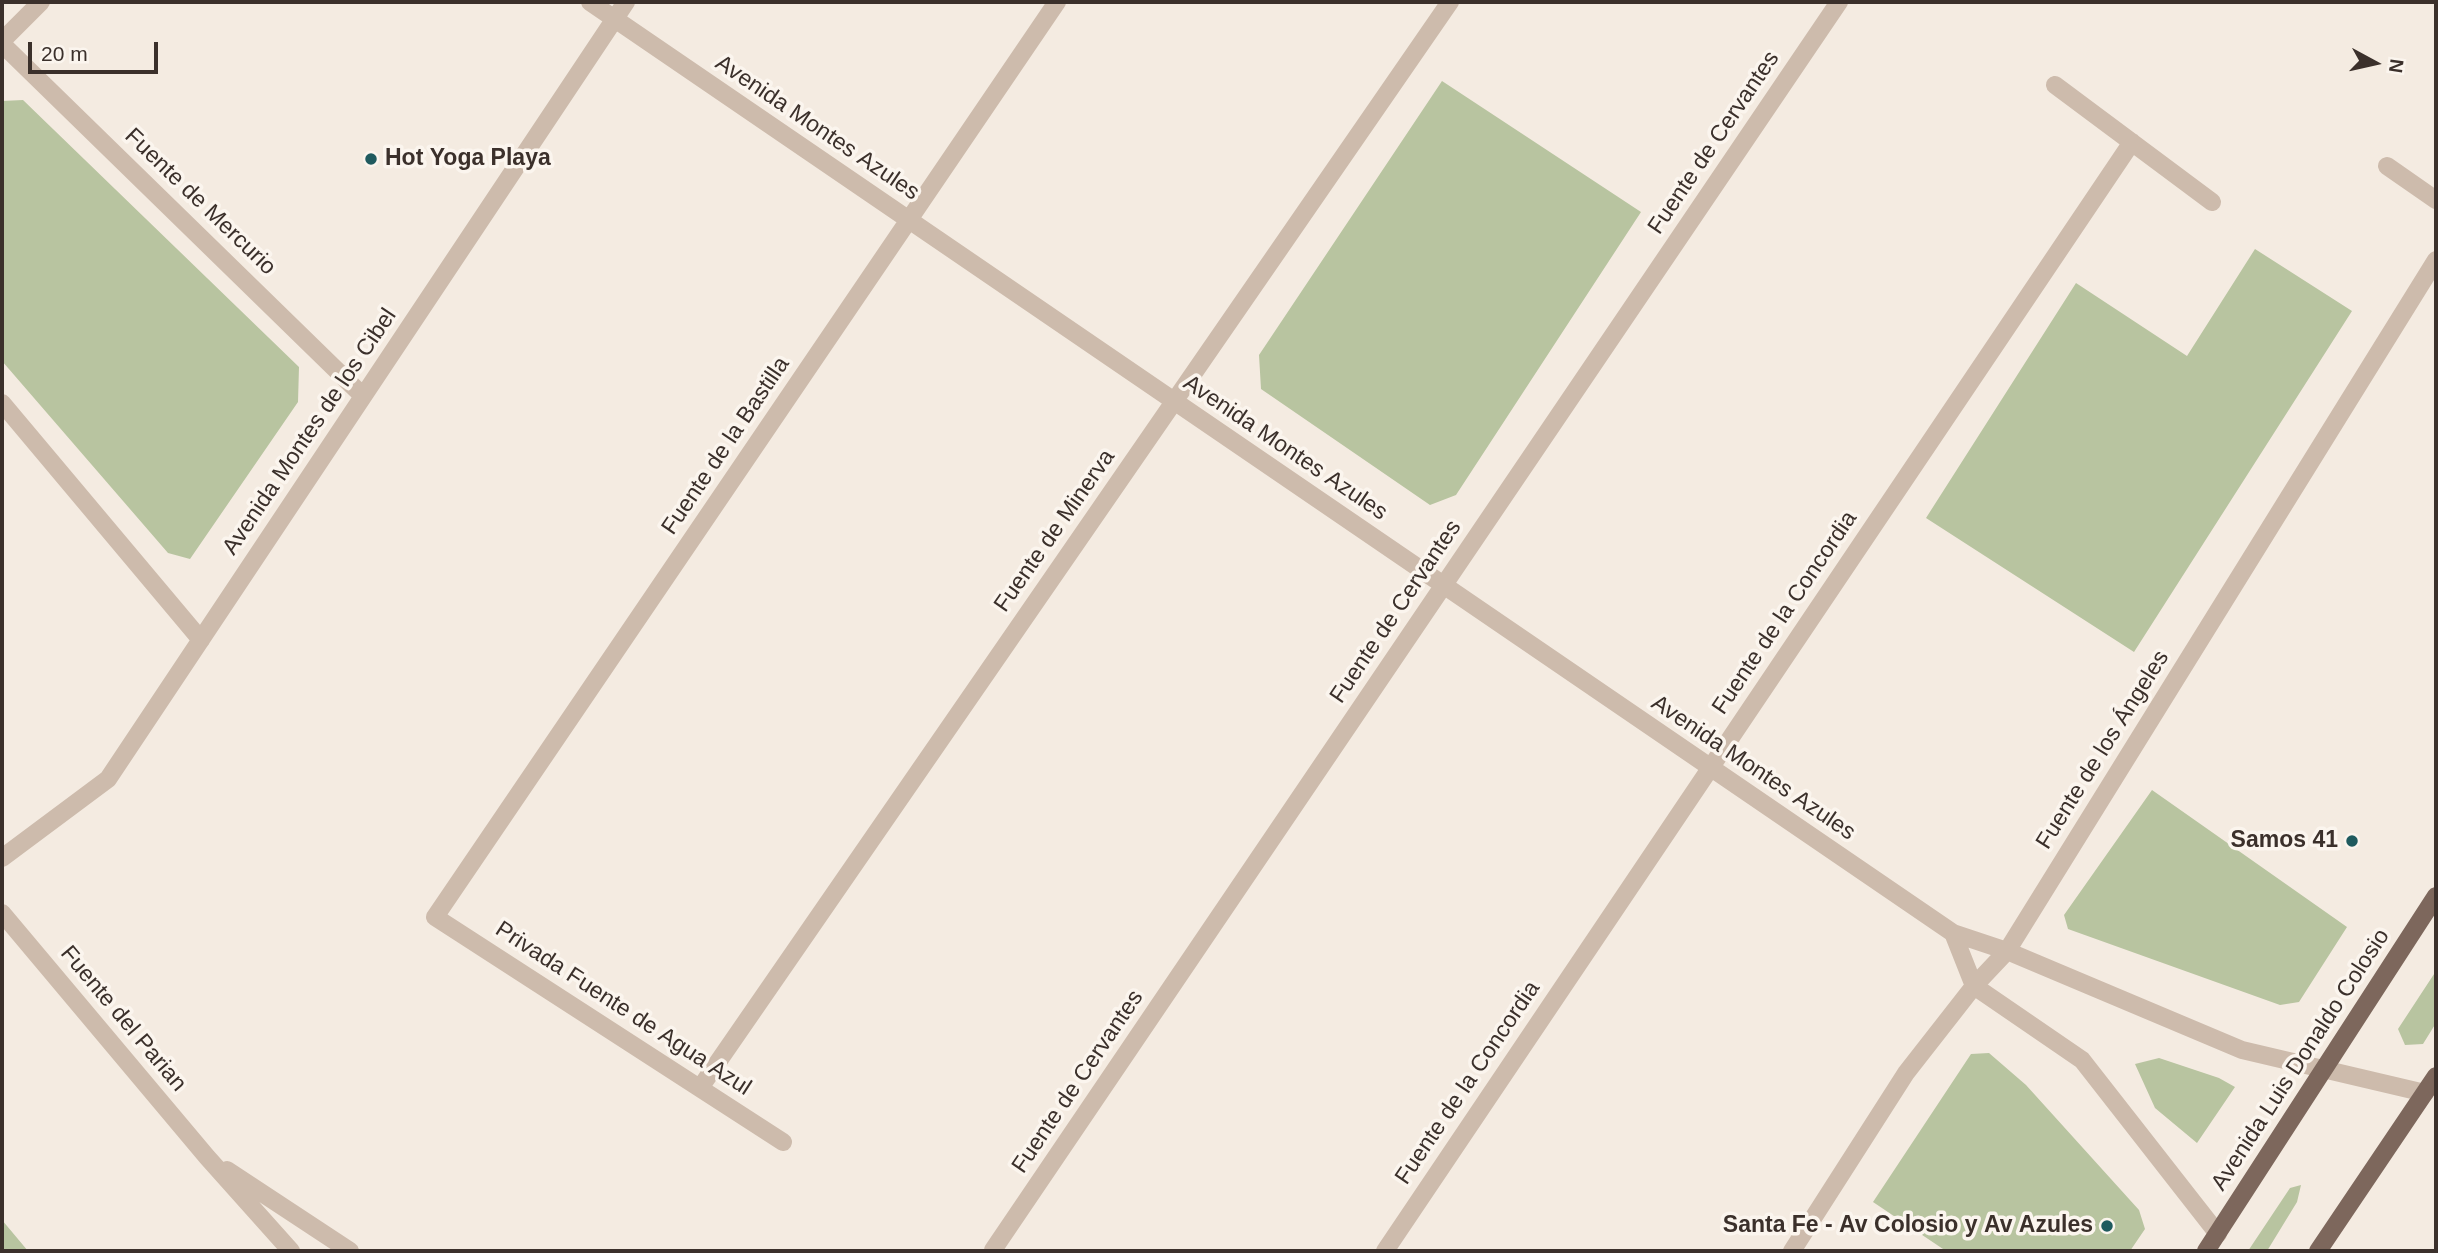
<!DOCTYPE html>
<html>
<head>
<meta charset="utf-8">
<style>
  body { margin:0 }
  #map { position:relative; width:2438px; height:1253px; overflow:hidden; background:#f4ebe1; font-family:Arial,sans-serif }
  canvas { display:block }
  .frame { position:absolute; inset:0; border:4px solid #3b302b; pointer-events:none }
  .north { position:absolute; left:2340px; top:28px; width:70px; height:70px; -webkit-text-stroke:5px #fbf5ee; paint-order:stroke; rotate:98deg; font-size:19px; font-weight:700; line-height:28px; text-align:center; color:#3b302b }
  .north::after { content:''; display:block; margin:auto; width:24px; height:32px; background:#3b302b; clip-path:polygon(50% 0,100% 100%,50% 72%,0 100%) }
  .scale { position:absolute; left:28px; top:42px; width:130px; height:32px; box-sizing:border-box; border:4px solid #3b302b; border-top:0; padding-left:9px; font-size:21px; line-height:24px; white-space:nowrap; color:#3b302b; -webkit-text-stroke:5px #fbf5ee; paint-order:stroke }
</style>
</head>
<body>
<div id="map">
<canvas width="2438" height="1253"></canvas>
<div class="frame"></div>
<div class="north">N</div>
<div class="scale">20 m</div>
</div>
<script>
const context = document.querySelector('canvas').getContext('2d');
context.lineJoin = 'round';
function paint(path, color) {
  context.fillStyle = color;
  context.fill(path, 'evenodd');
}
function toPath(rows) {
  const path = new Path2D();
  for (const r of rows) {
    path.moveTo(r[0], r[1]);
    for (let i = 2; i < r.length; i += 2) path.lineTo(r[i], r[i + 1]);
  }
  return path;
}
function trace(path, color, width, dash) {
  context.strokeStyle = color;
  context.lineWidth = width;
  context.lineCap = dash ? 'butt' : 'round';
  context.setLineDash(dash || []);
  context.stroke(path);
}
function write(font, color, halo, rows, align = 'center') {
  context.font = font + ' Arial,sans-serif';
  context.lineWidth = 7;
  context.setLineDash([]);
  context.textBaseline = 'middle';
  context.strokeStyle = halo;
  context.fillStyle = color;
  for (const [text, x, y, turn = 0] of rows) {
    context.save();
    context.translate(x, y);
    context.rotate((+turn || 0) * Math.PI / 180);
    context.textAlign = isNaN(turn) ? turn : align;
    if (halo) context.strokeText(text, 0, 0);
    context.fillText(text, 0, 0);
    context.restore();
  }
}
paint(toPath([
  [1442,81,1641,212,1456,495,1430,505,1261,389,1259,355],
  [23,100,299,367,298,402,190,559,168,553,2,361,2,101],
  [2255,249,2352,311,2134,652,1926,518,2076,283,2187,356],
  [2152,790,2347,927,2299,1002,2280,1005,2068,929,2064,915],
  [2436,971,2436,1023,2423,1044,2405,1045,2398,1029],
  [1989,1053,2026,1085,2139,1210,2145,1229,2130,1251,1946,1251,1873,1202,1971,1054],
  [2159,1058,2219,1078,2235,1087,2197,1143,2155,1108,2135,1064],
  [2301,1185,2297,1202,2267,1251,2248,1251,2290,1188],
  [2,1220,28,1251,2,1251]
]), '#b8c4a0');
trace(toPath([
  [590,2,1953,933,2007,951,2242,1050,2425,1093],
  [2,41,41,2],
  [2,44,363,396],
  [2055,85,2212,202],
  [2387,166,2436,200],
  [2,403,201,640],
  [2,858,108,779,626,2],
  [2,913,207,1157,291,1251],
  [1953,933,1974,986,2082,1060,2218,1234],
  [700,1088,1450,2],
  [783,1142,435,917,1057,2],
  [227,1170,350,1251],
  [993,1250,1839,2],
  [1385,1251,2132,142],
  [1792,1251,1906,1073,1974,986,2007,951,2436,260]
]), '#cdbbac', 18);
trace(toPath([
  [2206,1251,2436,896],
  [2318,1251,2436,1076]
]), '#7d675c', 18);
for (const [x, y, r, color] of [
  [371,159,7,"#1f5a5e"],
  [2352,841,7,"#1f5a5e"],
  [2107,1226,7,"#1f5a5e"]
]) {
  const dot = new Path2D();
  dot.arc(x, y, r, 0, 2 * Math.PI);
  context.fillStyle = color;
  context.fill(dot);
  trace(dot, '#fbf5ee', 2.5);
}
write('23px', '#3b302b', '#fbf5ee', [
  ["Avenida Montes Azules",817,128,34],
  ["Fuente de Cervantes",1714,143,-56],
  ["Fuente de Mercurio",200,202,44],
  ["Avenida Montes de los Cibel",310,432,-56],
  ["Fuente de la Bastilla",726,446,-56],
  ["Avenida Montes Azules",1285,448,34],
  ["Fuente de Minerva",1055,531,-55],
  ["Fuente de Cervantes",1396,612,-56],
  ["Fuente de la Concordia",1785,613,-56],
  ["Fuente de los Ángeles",2103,750,-58],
  ["Avenida Montes Azules",1753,768,34],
  ["Privada Fuente de Agua Azul",623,1009,33],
  ["Fuente del Parian",123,1019,50],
  ["Avenida Luis Donaldo Colosio",2301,1060,-57],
  ["Fuente de Cervantes",1078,1082,-56],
  ["Fuente de la Concordia",1468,1083,-56]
]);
write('bold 23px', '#3b302b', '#fbf5ee', [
  ["Hot Yoga Playa",385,159,"left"],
  ["Samos 41",2338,841],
  ["Santa Fe - Av Colosio y Av Azules",2093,1226]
], 'right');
</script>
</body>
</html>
